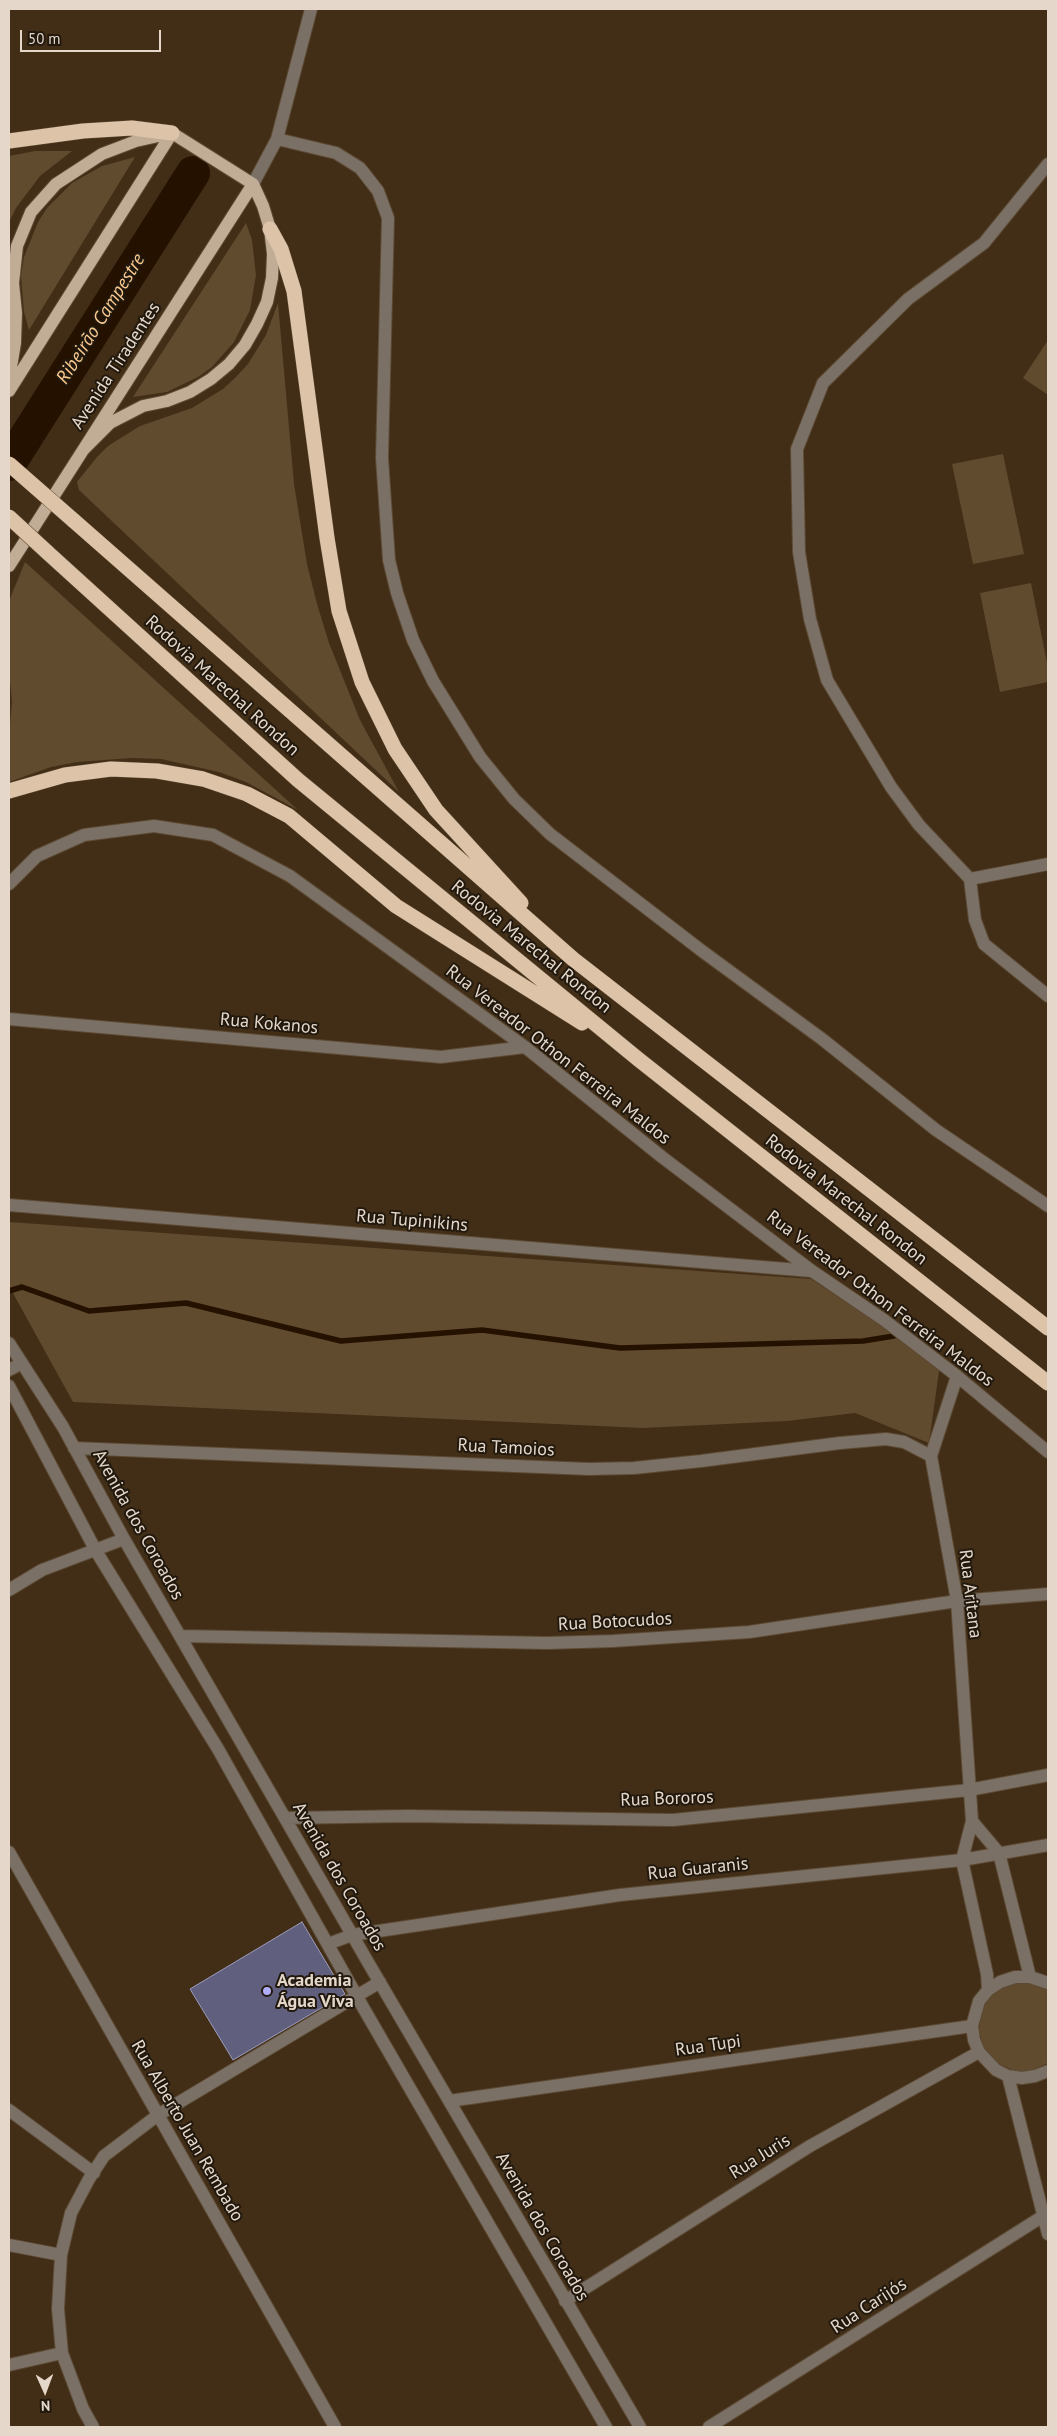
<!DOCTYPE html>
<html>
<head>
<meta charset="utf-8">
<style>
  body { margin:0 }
  #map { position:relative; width:1057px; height:2436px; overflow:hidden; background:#422e16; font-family:"PT Sans",sans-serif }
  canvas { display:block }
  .frame { position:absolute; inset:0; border:10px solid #e5d8ca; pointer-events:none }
  .north { position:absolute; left:20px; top:2366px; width:50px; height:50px; -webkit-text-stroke:4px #21180e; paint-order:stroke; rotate:178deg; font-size:14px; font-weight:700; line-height:20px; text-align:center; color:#e5d8ca }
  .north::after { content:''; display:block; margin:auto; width:18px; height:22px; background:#e5d8ca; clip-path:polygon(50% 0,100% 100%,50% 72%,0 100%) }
  .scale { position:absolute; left:20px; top:30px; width:141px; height:22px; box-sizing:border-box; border:2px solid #e5d8ca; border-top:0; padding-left:6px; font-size:15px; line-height:18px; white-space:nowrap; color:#e5d8ca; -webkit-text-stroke:4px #21180e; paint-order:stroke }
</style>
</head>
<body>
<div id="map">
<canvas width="1057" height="2436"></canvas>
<div class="frame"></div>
<div class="north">N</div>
<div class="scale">50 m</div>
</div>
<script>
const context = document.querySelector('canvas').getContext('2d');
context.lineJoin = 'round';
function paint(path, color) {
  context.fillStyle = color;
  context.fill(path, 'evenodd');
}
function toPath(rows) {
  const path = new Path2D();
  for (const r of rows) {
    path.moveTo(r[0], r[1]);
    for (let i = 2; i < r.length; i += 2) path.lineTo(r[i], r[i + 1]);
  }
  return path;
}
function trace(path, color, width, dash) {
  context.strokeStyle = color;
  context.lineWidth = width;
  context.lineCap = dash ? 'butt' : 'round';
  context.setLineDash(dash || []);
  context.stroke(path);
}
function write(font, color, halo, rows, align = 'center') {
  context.font = font + ' "PT Sans",sans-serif';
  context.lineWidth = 4;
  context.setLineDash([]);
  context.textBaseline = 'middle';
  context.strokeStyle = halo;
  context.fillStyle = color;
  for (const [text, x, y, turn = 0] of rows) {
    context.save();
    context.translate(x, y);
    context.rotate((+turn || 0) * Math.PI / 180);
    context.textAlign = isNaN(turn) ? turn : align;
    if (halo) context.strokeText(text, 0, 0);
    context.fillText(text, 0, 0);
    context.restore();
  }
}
paint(toPath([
  [35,151,72,151,40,176,16,208,9,222,9,156],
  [135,157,29,330,24,312,21,275,24,257,38,222,47,208,72,183,102,166],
  [246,223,252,240,256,275,250,310,234,342,212,367,198,377,167,392,133,397],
  [278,303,294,484,307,564,317,604,329,643,360,720,399,792,79,490,77,482,97,457,108,446,140,426,192,408,223,389,236,377,248,364,266,335],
  [1048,340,1048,395,1023,378],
  [1003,454,1024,554,973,564,952,464],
  [25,562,298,810,246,782,219,772,161,759,132,758,77,762,51,767,9,782,9,735,12,702,9,671,9,601],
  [1031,583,1048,668,1048,682,1000,692,980,593],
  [9,1222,811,1279,940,1364,929,1443,855,1413,787,1421,643,1428,73,1402,9,1286],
  [1024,1982,1038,1985,1048,1990,1048,2063,1030,2071,1015,2071,1001,2065,990,2057,982,2044,979,2030,980,2015,986,2002,996,1991,1009,1984]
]), '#614b2f');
trace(toPath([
  [9,1291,22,1287,89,1311,186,1303,341,1341,482,1330,620,1348,863,1341,894,1336]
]), '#241100', 5.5);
trace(toPath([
  [9,464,193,173]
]), '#241100', 34);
const building = toPath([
  [302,1922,345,1994,233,2060,190,1989,302,1922]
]);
paint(building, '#60607e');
trace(building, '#9c9cbd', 1);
const minor = toPath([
  [277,139,336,153,360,168,378,191,388,218,382,458,389,560,397,593,413,640,433,681,480,757,514,799,550,834,702,951,822,1039,936,1130,1048,1206],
  [1048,164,984,243,908,299,823,383,797,449,799,552,810,619,827,680,891,787,919,825,970,879,1048,864],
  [253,184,277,139,311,9],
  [970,879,975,920,984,944,1048,996],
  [9,884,37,856,84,835,154,826,213,835,290,876,525,1047,662,1157,812,1271,884,1320,957,1376,1048,1452],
  [9,1019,441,1057,525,1047],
  [9,1205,811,1271],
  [9,1343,63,1427,124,1539,369,1964,640,2427],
  [9,1370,22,1363],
  [957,1376,931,1456,957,1601,972,1821,962,1860,987,1974,988,1990],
  [9,1386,96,1551,218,1749,364,2009,606,2427],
  [74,1448,589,1469,634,1468,701,1461,840,1443,886,1439,904,1442,931,1456],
  [9,1590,42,1570,124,1539],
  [181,1636,547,1643,613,1641,749,1632,957,1601,1048,1594],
  [285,1818,408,1816,673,1820,969,1790,1048,1775],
  [972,1821,999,1853,1030,1977],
  [9,1852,335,2427],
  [328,1944,352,1935,620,1895,962,1860,1048,1845],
  [1048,1983,1030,1977,1015,1977,1000,1982,988,1990,979,2001,972,2026,974,2040,979,2052,996,2070,1008,2076,1022,2078,1035,2076,1048,2071],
  [1008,2076,1048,2234],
  [449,2101,972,2026],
  [9,2110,94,2173],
  [9,2245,61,2255],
  [565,2301,810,2146,979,2052],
  [9,2365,62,2353],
  [93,2427,83,2409,62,2353,58,2309,61,2255,71,2213,89,2179,104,2156,158,2115,380,1982],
  [709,2427,1048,2213]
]);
const major = toPath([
  [9,379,15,343,16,313,13,283,17,246,31,212,56,184,102,154,136,141,172,133,253,184,263,206,270,229,273,254,272,278,267,302,257,324,245,345,229,364,211,379,190,392,167,401,143,406,110,423,83,450],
  [9,391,172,133],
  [9,566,253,184]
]);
const highway = toPath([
  [9,141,83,131,132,128,172,133],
  [270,229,281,249,294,291,327,538,339,611,362,682,395,749,436,810,521,903],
  [73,520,573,959,1048,1328],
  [47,552,298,780,638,1059,1048,1383],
  [9,791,65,775,111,769,157,771,203,779,247,794,289,816,396,906,582,1023]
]);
trace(minor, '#5c4933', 14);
trace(major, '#5c4933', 14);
trace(highway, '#5c4933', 16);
trace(minor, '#7a7065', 12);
trace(major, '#c1ac95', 12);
trace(highway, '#ddc4a8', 15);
const highwayBridge = toPath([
  [9,464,73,520],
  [9,517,47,552]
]);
trace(highwayBridge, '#5c4933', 16, []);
trace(highwayBridge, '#ddc4a8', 15);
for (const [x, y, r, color] of [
  [267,1991,5,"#b0aefa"]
]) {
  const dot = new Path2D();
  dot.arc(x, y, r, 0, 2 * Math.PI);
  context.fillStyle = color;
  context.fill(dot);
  trace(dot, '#21180e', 2);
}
write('18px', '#e5d8ca', '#21180e', [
  ["Avenida Tiradentes",116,366,-57],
  ["Rodovia Marechal Rondon",222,686,42],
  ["Rodovia Marechal Rondon",531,947,39],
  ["Rua Kokanos",269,1024,5],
  ["Rua Vereador Othon Ferreira Maldos",558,1055,38],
  ["Rodovia Marechal Rondon",846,1200,38],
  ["Rua Tupinikins",412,1221,5],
  ["Rua Vereador Othon Ferreira Maldos",880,1299,37],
  ["Rua Tamoios",506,1448,3],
  ["Avenida dos Coroados",138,1525,61],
  ["Rua Aritana",970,1594,83],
  ["Rua Botocudos",615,1622,-3],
  ["Rua Bororos",667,1799,-2],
  ["Rua Guaranis",698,1869,-6],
  ["Avenida dos Coroados",339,1877,60],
  ["Rua Tupi",708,2046,-8],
  ["Rua Alberto Juan Rembado",187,2131,60],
  ["Rua Juris",760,2157,-32],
  ["Avenida dos Coroados",542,2227,60],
  ["Rua Carijós",869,2306,-33]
]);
write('bold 18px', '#e5d8ca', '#21180e', [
  ["Academia",277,1981],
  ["Água Viva",277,2002]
], 'left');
write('italic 19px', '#fbca90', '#21180e', [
  ["Ribeirão Campestre",101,319,-58]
]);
</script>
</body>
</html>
